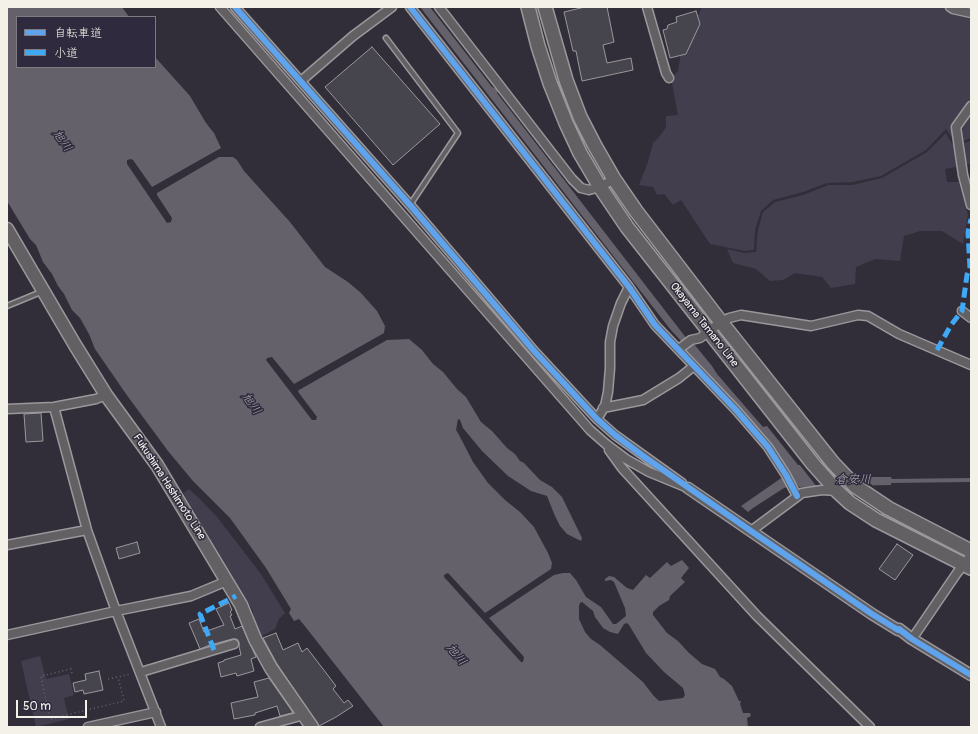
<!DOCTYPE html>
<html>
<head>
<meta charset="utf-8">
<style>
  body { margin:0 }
  #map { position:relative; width:978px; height:734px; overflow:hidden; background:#312e39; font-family:Pangolin,"Klee One",sans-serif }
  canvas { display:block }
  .frame { position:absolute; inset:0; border:8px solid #f4f1e8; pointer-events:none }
  .legend { position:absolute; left:16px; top:16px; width:140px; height:52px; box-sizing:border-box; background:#2f2a3d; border:1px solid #7e7a81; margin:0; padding:5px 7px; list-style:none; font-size:12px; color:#f4f1e8 }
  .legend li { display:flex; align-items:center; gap:8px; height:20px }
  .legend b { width:20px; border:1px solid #7e7a81 }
  .scale { position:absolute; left:16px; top:700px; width:71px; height:18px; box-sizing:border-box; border:2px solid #f4f1e8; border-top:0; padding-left:5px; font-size:12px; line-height:14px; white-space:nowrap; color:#f4f1e8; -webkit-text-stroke:3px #2f2a3d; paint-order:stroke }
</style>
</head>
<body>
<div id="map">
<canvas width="978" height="734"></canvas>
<div class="frame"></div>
<ul class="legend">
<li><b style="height:5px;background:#60a3ed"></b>自転車道</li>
<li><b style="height:5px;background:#3fa9f5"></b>小道</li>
</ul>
<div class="scale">50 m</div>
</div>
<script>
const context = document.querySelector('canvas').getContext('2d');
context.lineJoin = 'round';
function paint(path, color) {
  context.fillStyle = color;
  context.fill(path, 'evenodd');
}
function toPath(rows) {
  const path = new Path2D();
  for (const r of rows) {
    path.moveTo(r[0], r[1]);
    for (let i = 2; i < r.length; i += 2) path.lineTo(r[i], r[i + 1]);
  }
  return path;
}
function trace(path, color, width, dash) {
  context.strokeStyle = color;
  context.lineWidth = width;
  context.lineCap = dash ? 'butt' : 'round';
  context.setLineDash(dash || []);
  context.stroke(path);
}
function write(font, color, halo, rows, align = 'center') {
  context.font = font + ' Pangolin,"Klee One",sans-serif';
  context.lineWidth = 3;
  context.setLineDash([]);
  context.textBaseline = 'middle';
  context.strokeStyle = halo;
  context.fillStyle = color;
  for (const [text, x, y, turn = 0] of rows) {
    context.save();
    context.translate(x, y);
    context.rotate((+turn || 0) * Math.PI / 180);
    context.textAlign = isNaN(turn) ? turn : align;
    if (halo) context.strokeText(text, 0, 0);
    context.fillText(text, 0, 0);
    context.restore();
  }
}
paint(toPath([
  [702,7,971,7,971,138,963,141,955,142,946,129,926,150,881,176,853,182,827,183,803,192,773,200,761,211,755,230,754,250,745,251,710,244,681,200,673,205,664,194,657,195,653,187,639,185,648,162,653,143,660,136,666,127,666,116,678,115,671,78,678,71,681,51],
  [946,133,952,144,963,143,971,141,971,164,945,169,947,182,959,182,968,215,963,244,942,231,920,231,904,236,900,261,875,259,856,267,855,284,831,288,822,277,795,273,783,280,770,281,756,269,733,263,727,249,744,253,756,252,758,230,763,212,775,202,803,195,828,185,852,185,882,178,927,152],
  [189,489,201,500,217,517,261,574,285,613,279,619,275,629,258,638,254,630,253,611,183,493],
  [40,656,46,679,69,674,74,695,64,698,69,719,36,727,21,661]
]), '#423e4d');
paint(toPath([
  [7,7,122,7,129,17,17,17,17,67,155,67,155,57,190,96,206,123,214,133,221,148,152,187,133,160,131,159,127,160,127,164,167,223,171,222,172,218,157,195,157,193,219,157,233,157,237,160,244,171,290,222,325,267,348,282,361,293,377,311,385,326,384,333,294,384,272,357,267,358,266,360,312,420,316,420,317,417,299,393,298,391,299,390,387,340,409,339,422,350,433,364,443,372,457,389,466,397,481,422,492,431,507,448,515,454,520,461,524,463,540,480,552,487,562,497,582,538,581,541,567,534,560,526,555,516,547,496,531,491,508,476,482,451,463,428,460,420,458,419,456,430,458,433,473,462,488,483,505,500,520,512,534,527,548,553,552,563,551,569,485,613,448,573,444,575,444,577,521,662,523,662,524,657,489,618,554,575,563,573,570,573,576,580,586,597,601,607,613,624,616,624,626,616,625,608,614,582,611,580,605,581,605,579,609,576,614,577,627,588,633,590,646,575,650,578,667,562,671,566,682,560,689,568,681,578,685,582,670,596,669,600,659,606,653,612,653,615,667,633,678,641,689,653,702,664,715,669,720,677,724,679,732,686,739,701,741,701,740,704,743,713,750,713,751,716,747,718,748,727,384,727,304,625,299,619,294,621,289,613,291,609,266,568,230,518,193,481,168,451,126,394,95,349,89,334,80,318,72,310,64,294,58,286,52,274,43,262,36,245,30,239,7,201],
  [582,602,593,611,595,617,603,628,610,632,618,634,624,624,627,623,629,625,646,653,664,672,683,688,685,695,683,698,659,701,653,695,643,682,600,645,591,639,585,632,579,619,579,606,580,603],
  [420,7,430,7,492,87,496,89,498,91,497,93,687,339,694,344,712,366,717,374,763,427,767,426,798,465,800,465,863,477,891,477,892,479,971,478,971,482,891,483,891,485,799,487,797,484,784,488,753,508,748,512,741,506,790,472,772,446,685,350,682,342,670,329]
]), '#65616b');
paint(toPath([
  [799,464,806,464,861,474,873,486,817,487]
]), '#312e39');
const building = toPath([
  [585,7,607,7,614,42,603,45,607,63,631,58,633,70,582,81,576,51,573,51,564,12,585,7],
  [696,11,700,24,686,54,670,58,663,30,667,29,668,25,677,22,676,17,696,11],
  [372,47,440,124,393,165,325,87,372,47],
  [41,413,43,441,26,442,24,414,41,413],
  [137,542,140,553,119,559,116,548,137,542],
  [897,544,913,555,895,580,879,569,897,544],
  [229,603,232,610,230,612,232,615,230,616,235,629,242,626,256,657,251,659,254,671,237,676,236,673,221,677,218,663,224,661,224,660,241,655,239,646,239,642,237,639,232,639,214,644,214,643,200,649,189,623,199,619,204,632,224,625,216,609,229,603],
  [276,633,283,650,298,643,302,652,307,648,336,686,333,689,344,703,348,700,353,706,336,717,319,726,277,664,263,638,276,633],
  [99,671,103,690,84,694,83,690,75,692,73,683,86,680,85,674,99,671],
  [269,678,292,711,292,713,280,716,277,706,255,713,255,715,234,719,231,703,258,697,254,682,269,678]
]);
paint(building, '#46444c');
trace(building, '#9a989b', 1);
const service = toPath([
  [386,38,458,133,410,205],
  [7,306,41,292]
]);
const minor = toPath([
  [220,7,590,430,606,444,626,459,649,472,688,488],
  [235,7,410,205,535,352,597,419,615,435,682,483],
  [410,7,629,287,655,325,736,410,768,447,786,475,797,496],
  [439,7,572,179,581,188,589,190,600,187,614,179],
  [647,7,666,73,669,78],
  [950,7,953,9,971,13],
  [301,81,353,36,392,7],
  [971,106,956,127,963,175,971,205],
  [962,311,971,318],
  [679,349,691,340,700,338,721,322,729,318,741,315,811,326,858,315,868,316,899,334,971,365],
  [54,407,87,530,116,611,161,727],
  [603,408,643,400,679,378,694,366],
  [7,409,54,407,96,399,106,395],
  [597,419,605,406,608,392,610,368,610,342,613,326,621,303,629,287],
  [609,450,622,468,757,616,870,727],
  [751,531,802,493,822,490,837,491],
  [7,545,87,530],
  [7,635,116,611,191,596,227,581],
  [912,639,957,573,971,555],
  [141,672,234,644],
  [88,727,156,712],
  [260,727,304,715]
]);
const tertiary = toPath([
  [688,488,872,614,898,630,899,629,912,639,971,675]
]);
const secondary = toPath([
  [7,229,75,345,106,395,157,465,241,605,255,639,271,668,312,727]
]);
const primary = toPath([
  [528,7,538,46,550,83,566,123,580,153,600,187,627,227,813,464,837,491,850,503,876,520,971,568],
  [545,7,566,80,580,117,595,146,614,179,636,211,721,322,833,463,855,486,888,508,971,551]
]);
trace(service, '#9a989b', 7);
trace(minor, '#9a989b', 11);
trace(tertiary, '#9a989b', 13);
trace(secondary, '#9a989b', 15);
trace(primary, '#9a989b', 16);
trace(toPath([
  [72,673,71,669,41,676,50,719,124,701,118,677],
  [108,679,131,674]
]), '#68666b', 1.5, [1, 3]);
trace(service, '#626063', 4);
trace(minor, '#626063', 8);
trace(tertiary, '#626063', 10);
trace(secondary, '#626063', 12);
trace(primary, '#626063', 13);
trace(toPath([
  [937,350,951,325,962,311,967,275,970,268,968,232,971,219],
  [214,650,200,614,236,596]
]), '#3fa9f5', 5, [10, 5]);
trace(toPath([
  [235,7,410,205,535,352,597,419,615,435,643,456,751,531,872,614,898,630,899,629,912,639,971,675],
  [410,7,629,287,655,325,736,410,768,447,786,475,797,496]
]), '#60a3ed', 6);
write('11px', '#f4f1e8', '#2f2a3d', [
  ["Okayama Tamano Line",704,325,52],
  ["Fukushima Hashimoto Line",169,487,57]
]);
write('italic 12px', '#b6b2b2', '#2f2a3d', [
  ["旭川",62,141,54],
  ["旭川",251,404,54],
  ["倉安川",853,480],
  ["旭川",456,655,50]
]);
</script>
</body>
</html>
